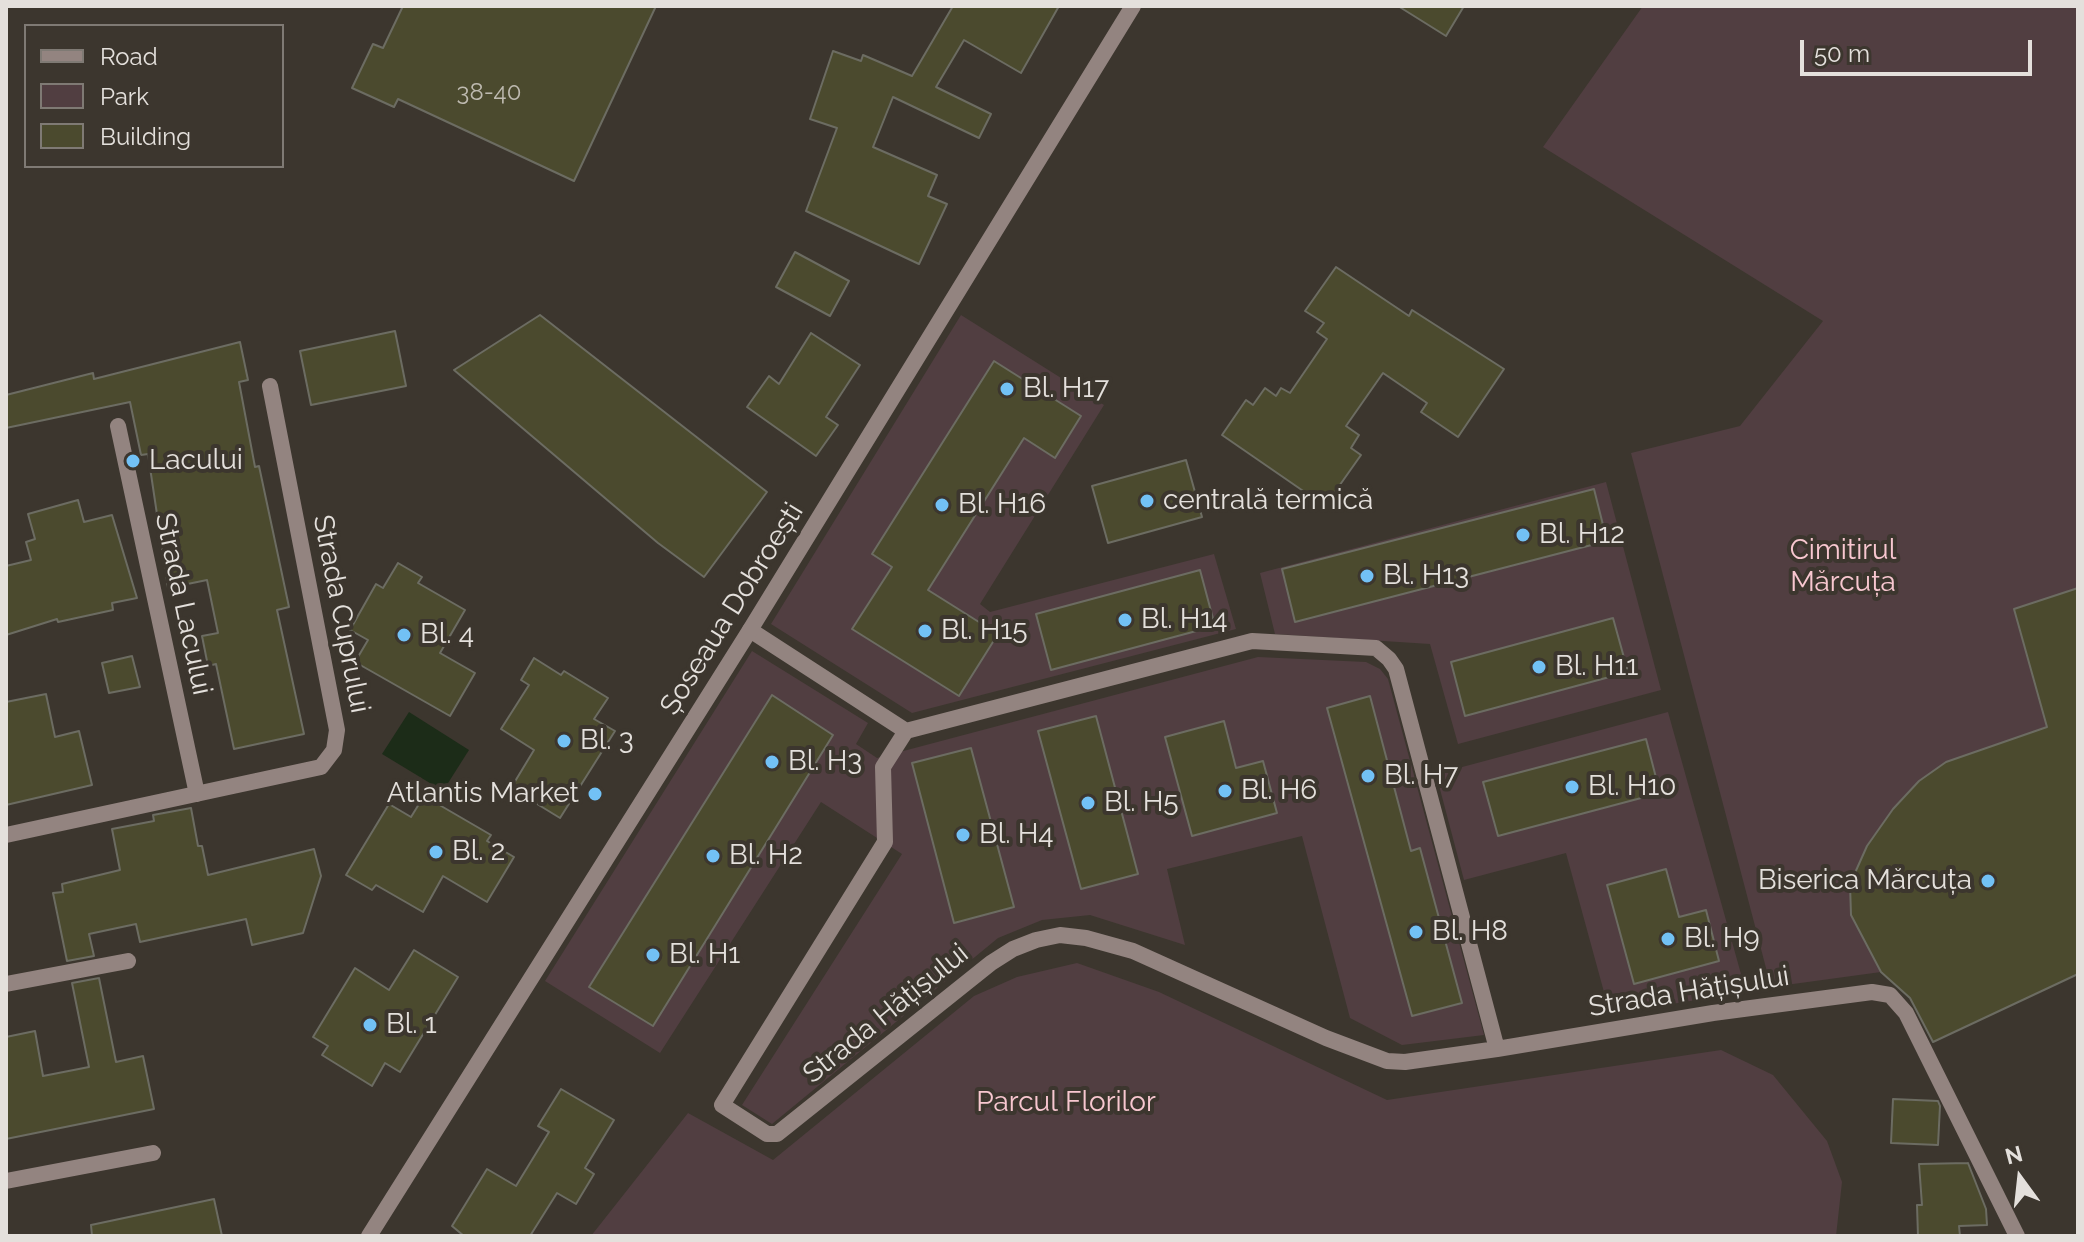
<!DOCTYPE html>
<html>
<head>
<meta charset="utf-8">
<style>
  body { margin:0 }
  #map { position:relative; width:2084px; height:1242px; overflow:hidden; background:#3c362e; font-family:Raleway,sans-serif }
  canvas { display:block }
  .frame { position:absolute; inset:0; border:8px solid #e4e0dc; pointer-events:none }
  .legend { position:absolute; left:24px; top:24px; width:260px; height:144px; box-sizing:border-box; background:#3c362e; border:2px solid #7f7a74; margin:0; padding:10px 14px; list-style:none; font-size:24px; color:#e4e0dc }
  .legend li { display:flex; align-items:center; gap:16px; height:40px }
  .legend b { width:40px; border:2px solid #7f7a74 }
  .north { position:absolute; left:1980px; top:1138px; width:80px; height:80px; -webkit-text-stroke:6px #3c362e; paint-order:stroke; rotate:345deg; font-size:22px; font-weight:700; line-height:32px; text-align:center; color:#e4e0dc }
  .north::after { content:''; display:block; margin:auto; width:28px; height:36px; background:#e4e0dc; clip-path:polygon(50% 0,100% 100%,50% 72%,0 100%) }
  .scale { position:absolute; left:1800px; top:40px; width:232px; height:36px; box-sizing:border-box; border:4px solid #e4e0dc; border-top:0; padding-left:10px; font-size:24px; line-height:28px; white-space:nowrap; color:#e4e0dc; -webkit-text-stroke:6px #3c362e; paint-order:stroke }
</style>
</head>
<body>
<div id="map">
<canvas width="2084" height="1242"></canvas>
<div class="frame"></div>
<ul class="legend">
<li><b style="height:10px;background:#938480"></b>Road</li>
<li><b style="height:22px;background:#513e41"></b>Park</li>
<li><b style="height:22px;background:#4b4a2e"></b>Building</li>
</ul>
<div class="north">N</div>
<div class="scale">50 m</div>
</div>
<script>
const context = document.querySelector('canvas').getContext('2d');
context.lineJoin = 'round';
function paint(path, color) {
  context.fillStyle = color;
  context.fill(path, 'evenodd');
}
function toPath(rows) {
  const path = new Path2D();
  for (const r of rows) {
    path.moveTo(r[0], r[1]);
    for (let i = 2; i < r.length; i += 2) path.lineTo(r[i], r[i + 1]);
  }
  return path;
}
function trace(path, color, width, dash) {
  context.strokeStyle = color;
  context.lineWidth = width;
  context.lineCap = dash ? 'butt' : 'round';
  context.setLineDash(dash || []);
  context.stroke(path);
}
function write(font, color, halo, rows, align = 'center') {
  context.font = font + ' Raleway,sans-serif';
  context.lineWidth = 8;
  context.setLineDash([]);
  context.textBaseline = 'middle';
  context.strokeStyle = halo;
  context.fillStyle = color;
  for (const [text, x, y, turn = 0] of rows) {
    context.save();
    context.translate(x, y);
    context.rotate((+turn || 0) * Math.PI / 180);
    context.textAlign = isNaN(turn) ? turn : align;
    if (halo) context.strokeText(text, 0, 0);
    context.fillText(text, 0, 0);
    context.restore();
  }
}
paint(toPath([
  [1643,6,2078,6,2078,588,2014,609,2047,727,1946,762,1919,781,1893,809,1867,846,1850,884,1851,915,1881,972,1771,987,1631,453,1740,426,1823,321,1543,147],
  [961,315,1104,405,980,604,990,612,1214,554,1236,629,912,713,771,624],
  [1606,482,1661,690,1458,744,1430,644,1275,634,1260,573],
  [752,651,868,723,856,744,877,758,1258,657,1366,662,1380,669,1388,679,1484,1035,1402,1045,1350,1018,1302,836,1167,869,1185,945,1090,915,1042,920,998,938,772,1124,742,1105,902,854,821,802,660,1053,545,981],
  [1668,712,1746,992,1610,1014,1566,853,1464,880,1436,774],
  [1077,963,1159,992,1387,1100,1721,1050,1773,1075,1827,1141,1842,1182,1836,1236,591,1236,688,1113,773,1160,974,996,1017,977]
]), '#513e41');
paint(toPath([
  [409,712,469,750,443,791,382,754]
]), '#1c2c18');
const building = toPath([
  [403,6,656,6,574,181,398,99,394,107,352,88,373,44,383,48,403,6],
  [953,6,1059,6,1021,73,964,40,936,87,991,114,979,138,893,97,873,147,937,175,928,196,947,204,919,264,806,211,837,128,810,119,833,51,861,61,863,55,912,76,953,6],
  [1398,6,1464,6,1446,36,1398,6],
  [795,252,849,281,830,316,776,287,795,252],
  [1336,267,1409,316,1412,310,1504,369,1458,437,1421,412,1427,403,1383,373,1346,426,1359,435,1351,448,1361,455,1325,506,1222,435,1246,400,1253,405,1265,388,1276,396,1281,388,1290,393,1327,339,1317,332,1324,323,1305,311,1336,267],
  [540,315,767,492,704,577,658,543,454,370,540,315],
  [395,331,406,386,311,405,300,351,395,331],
  [811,333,860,365,826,417,838,425,816,456,747,407,769,376,779,384,811,333],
  [240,342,248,380,239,382,255,467,259,466,289,607,277,610,304,734,234,749,216,664,208,666,202,636,218,633,207,580,168,588,148,454,141,455,130,402,6,428,6,395,93,373,94,379,240,342],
  [994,361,1081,416,1055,458,1024,438,928,590,998,634,959,696,852,629,892,567,872,554,994,361],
  [1186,460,1202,517,1108,543,1092,486,1186,460],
  [1594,489,1607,541,1295,622,1282,569,1594,489],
  [78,500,84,522,112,515,137,598,112,603,113,610,58,622,57,619,6,635,6,566,31,560,26,542,35,539,28,514,78,500],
  [398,563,422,577,418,583,465,610,440,653,475,673,450,716,355,662,368,640,350,630,376,584,383,588,398,563],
  [1200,570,1215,626,1051,670,1036,614,1200,570],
  [2078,588,2078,974,1933,1042,1910,998,1881,972,1851,915,1850,884,1867,846,1893,809,1919,781,1946,762,2047,727,2014,609,2078,588],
  [1613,618,1628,672,1465,716,1451,662,1613,618],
  [132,656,140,687,109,693,102,663,132,656],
  [534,658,561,675,564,671,608,698,594,719,615,731,560,818,511,788,534,750,501,729,529,685,521,680,534,658],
  [46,694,55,737,79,731,92,785,6,805,6,702,46,694],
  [772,695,833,735,653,1026,589,987,772,695],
  [1370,696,1411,851,1420,848,1462,1003,1412,1016,1327,708,1370,696],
  [1096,716,1138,874,1081,889,1038,731,1096,716],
  [1224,721,1236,768,1263,761,1277,813,1192,836,1165,737,1224,721],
  [1646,739,1660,793,1498,836,1483,782,1646,739],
  [971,748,1014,907,954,923,912,763,971,748],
  [424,796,491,835,487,841,514,857,487,902,443,876,423,912,376,885,372,890,346,875,389,804,411,817,424,796],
  [191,808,198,846,202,846,208,875,314,849,321,876,303,933,252,945,246,919,140,942,136,924,89,934,94,956,67,961,53,893,63,892,62,884,120,870,112,829,154,821,153,815,191,808],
  [1666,869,1679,917,1706,910,1719,961,1634,984,1607,885,1666,869],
  [414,950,458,977,400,1072,385,1063,372,1086,322,1055,328,1046,313,1037,355,968,389,990,414,950],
  [99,978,116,1062,143,1056,154,1109,6,1139,6,1037,35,1031,43,1076,89,1067,72,983,99,978],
  [561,1089,614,1120,585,1168,594,1174,576,1204,557,1193,530,1236,464,1236,452,1226,487,1169,516,1186,549,1132,538,1126,561,1089],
  [1893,1099,1938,1101,1940,1106,1938,1145,1891,1143,1893,1099],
  [1968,1163,1986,1209,1987,1225,1959,1226,1960,1236,1918,1236,1917,1205,1922,1205,1919,1164,1968,1163],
  [214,1199,222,1236,92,1236,91,1225,214,1199]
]);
paint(building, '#4b4a2e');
trace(building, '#6c6c62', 2);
trace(toPath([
  [118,426,197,794],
  [750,630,906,731],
  [6,835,321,767,334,750,337,730,270,386],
  [6,984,128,961],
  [1497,1049,1396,669,1389,659,1376,648,1252,641,906,731,883,767,885,842,722,1105,767,1134,777,1134,991,963,1013,949,1036,940,1060,935,1086,938,1133,951,1326,1038,1387,1061,1405,1062,1497,1049,1713,1013,1872,992,1890,995,1906,1013,2017,1236],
  [6,1181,153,1153]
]), '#938480', 16);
trace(toPath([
  [369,1236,750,630,1133,6]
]), '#938480', 16);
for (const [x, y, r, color] of [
  [1007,389,8,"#72c1f5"],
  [133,461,8,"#72c1f5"],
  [1147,501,8,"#72c1f5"],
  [942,505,8,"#72c1f5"],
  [1523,535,8,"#72c1f5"],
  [1367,576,8,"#72c1f5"],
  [1125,620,8,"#72c1f5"],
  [925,631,8,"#72c1f5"],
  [404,635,8,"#72c1f5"],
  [1539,667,8,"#72c1f5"],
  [564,741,8,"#72c1f5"],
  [772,762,8,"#72c1f5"],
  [1368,776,8,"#72c1f5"],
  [1572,787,8,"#72c1f5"],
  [1225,791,8,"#72c1f5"],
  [595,794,8,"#72c1f5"],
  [1088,803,8,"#72c1f5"],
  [963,835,8,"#72c1f5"],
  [436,852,8,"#72c1f5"],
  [713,856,8,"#72c1f5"],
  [1988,881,8,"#72c1f5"],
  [1416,932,8,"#72c1f5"],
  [1668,939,8,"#72c1f5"],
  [653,955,8,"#72c1f5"],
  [370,1025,8,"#72c1f5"]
]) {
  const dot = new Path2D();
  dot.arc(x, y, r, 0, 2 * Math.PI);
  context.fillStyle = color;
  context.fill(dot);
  trace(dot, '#3c362e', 3);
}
write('24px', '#bebab0', null, [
  ["38-40",489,93]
]);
write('28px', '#e4e0dc', '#3c362e', [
  ["Bl. H17",1023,389],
  ["Lacului",149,461],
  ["centrală termică",1163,501],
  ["Bl. H16",958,505],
  ["Bl. H12",1539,535],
  ["Bl. H13",1383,576],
  ["Bl. H14",1141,620],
  ["Bl. H15",941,631],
  ["Bl. 4",420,635],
  ["Bl. H11",1555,667],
  ["Bl. 3",580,741],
  ["Bl. H3",788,762],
  ["Bl. H7",1384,776],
  ["Bl. H10",1588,787],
  ["Bl. H6",1241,791],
  ["Atlantis Market",579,794,"right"],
  ["Bl. H5",1104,803],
  ["Bl. H4",979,835],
  ["Bl. 2",452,852],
  ["Bl. H2",729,856],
  ["Biserica Mărcuța",1972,881,"right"],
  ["Bl. H8",1432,932],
  ["Bl. H9",1684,939],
  ["Bl. H1",669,955],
  ["Bl. 1",386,1025]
], 'left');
write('28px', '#f8c7d0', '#3c362e', [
  ["Cimitirul",1843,551],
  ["Mărcuța",1843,583],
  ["Parcul Florilor",1066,1103]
]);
write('28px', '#e4e0dc', '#3c362e', [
  ["Strada Lacului",183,604,78],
  ["Șoseaua Dobroești",732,609,-58],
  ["Strada Cuprului",341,614,79],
  ["Strada Hățișului",1689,992,-9],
  ["Strada Hățișului",886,1014,-39]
]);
</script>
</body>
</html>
